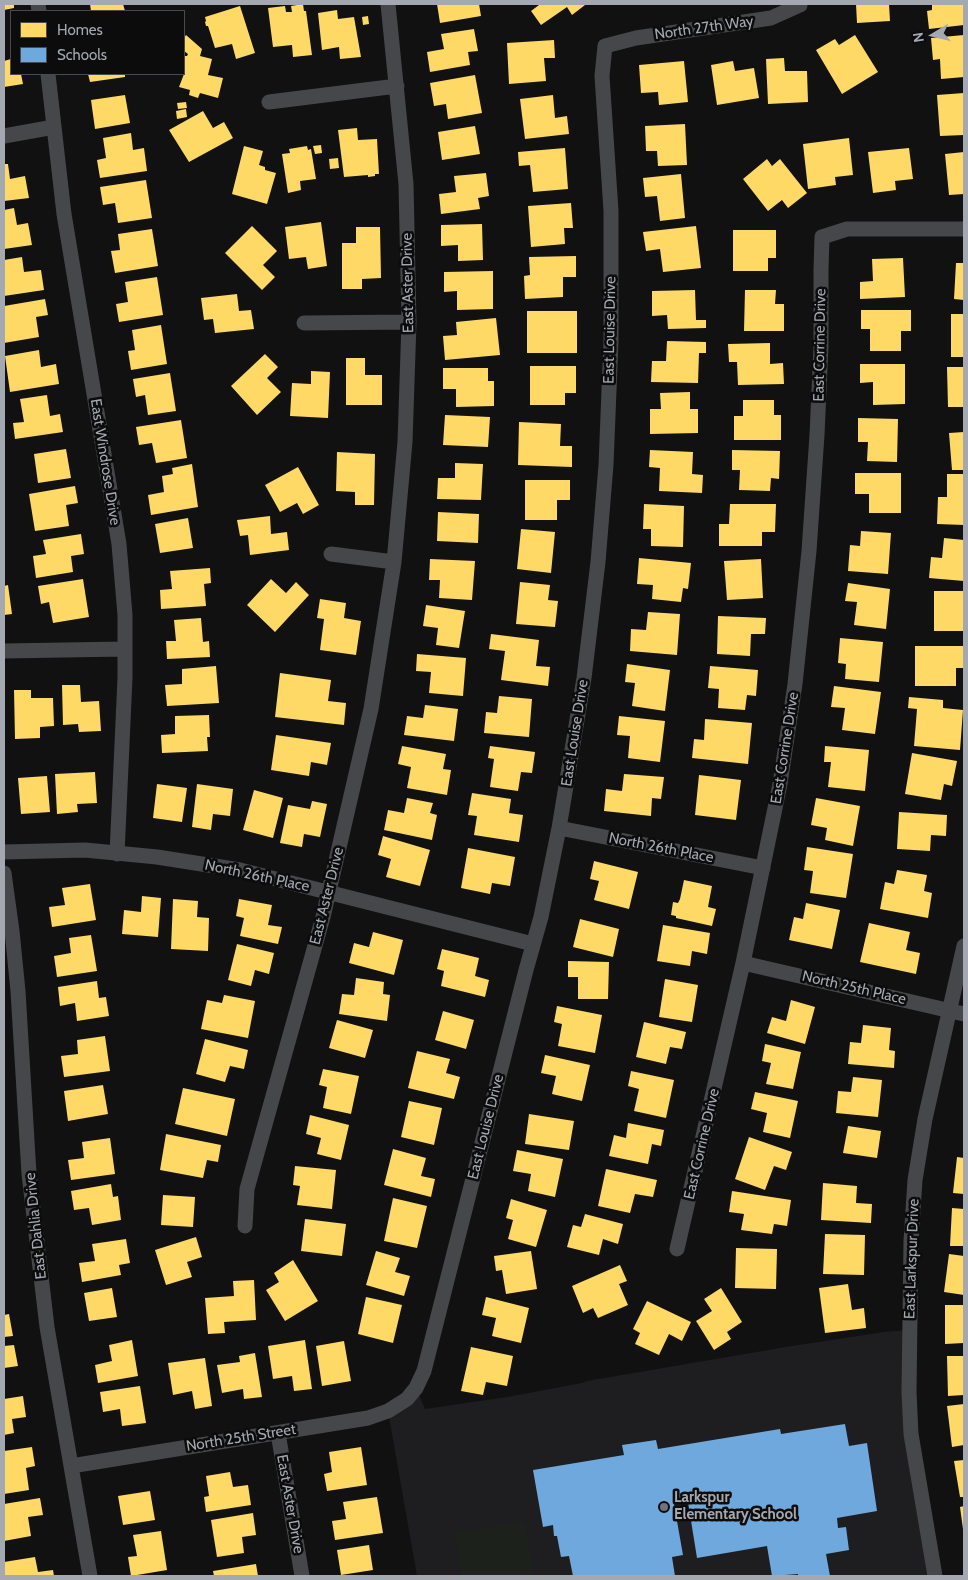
<!DOCTYPE html>
<html>
<head>
<meta charset="utf-8">
<style>
  body { margin:0 }
  #map { position:relative; width:968px; height:1580px; overflow:hidden; background:#111112; font-family:Cabin,sans-serif }
  canvas { display:block }
  .frame { position:absolute; inset:0; border:5px solid #a4a8b1; pointer-events:none }
  .legend { position:absolute; left:10px; top:10px; width:175px; height:65px; box-sizing:border-box; background:#0c0c0d; border:1px solid #494a4f; margin:0; padding:6px 9px; list-style:none; font-size:15px; color:#a4a8b1 }
  .legend li { display:flex; align-items:center; gap:10px; height:25px }
  .legend b { width:25px; border:1px solid #494a4f }
  .north { position:absolute; left:908px; top:10px; width:50px; height:50px; -webkit-text-stroke:4px #0c0c0d; paint-order:stroke; rotate:261deg; font-size:14px; font-weight:700; line-height:20px; text-align:center; color:#a4a8b1 }
  .north::after { content:''; display:block; margin:auto; width:18px; height:22px; background:#a4a8b1; clip-path:polygon(50% 0,100% 100%,50% 72%,0 100%) }
</style>
</head>
<body>
<div id="map">
<canvas width="968" height="1580"></canvas>
<div class="frame"></div>
<ul class="legend">
<li><b style="height:14px;background:#ffd966"></b>Homes</li>
<li><b style="height:14px;background:#6fa8dc"></b>Schools</li>
</ul>
<div class="north">N</div>
</div>
<script>
const context = document.querySelector('canvas').getContext('2d');
context.lineJoin = 'round';
function paint(path, color) {
  context.fillStyle = color;
  context.fill(path, 'evenodd');
}
function toPath(rows) {
  const path = new Path2D();
  for (const r of rows) {
    path.moveTo(r[0], r[1]);
    for (let i = 2; i < r.length; i += 2) path.lineTo(r[i], r[i + 1]);
  }
  return path;
}
function trace(path, color, width, dash) {
  context.strokeStyle = color;
  context.lineWidth = width;
  context.lineCap = dash ? 'butt' : 'round';
  context.setLineDash(dash || []);
  context.stroke(path);
}
function write(font, color, halo, rows, align = 'center') {
  context.font = font + ' Cabin,sans-serif';
  context.lineWidth = 5;
  context.setLineDash([]);
  context.textBaseline = 'middle';
  context.strokeStyle = halo;
  context.fillStyle = color;
  for (const [text, x, y, turn = 0] of rows) {
    context.save();
    context.translate(x, y);
    context.rotate((+turn || 0) * Math.PI / 180);
    context.textAlign = isNaN(turn) ? turn : align;
    if (halo) context.strokeText(text, 0, 0);
    context.fillText(text, 0, 0);
    context.restore();
  }
}
paint(toPath([
  [909,1330,909,1392,935,1576,417,1576,388,1411,416,1388,425,1409,507,1397,582,1383,587,1381,792,1346,884,1332]
]), '#1e1e20');
paint(toPath([
  [525,1521,534,1576,462,1576,454,1533]
]), '#1c211c');
paint(toPath([
  [4,4,14,4,14,8,4,10],
  [90,4,123,4,125,11,91,11],
  [303,4,304,11,306,11,312,55,293,57,292,45,273,47,268,8,285,6,286,12,292,12,291,6],
  [437,4,479,4,481,16,440,23],
  [538,4,584,4,585,5,572,15,567,7,541,25,531,11,539,5],
  [856,4,889,4,890,21,857,23],
  [932,4,964,4,964,25,929,29,927,11,932,10],
  [240,6,255,53,236,59,232,44,215,48,208,26,206,26,205,22,206,21,205,17],
  [337,10,338,19,354,17,361,57,340,59,339,47,322,50,318,13],
  [368,16,369,24,363,25,362,17],
  [474,29,478,51,468,52,470,65,430,72,427,52,444,49,441,34],
  [186,35,202,49,200,56,212,59,208,75,223,78,218,98,200,93,198,98,189,95,190,90,179,87,184,74,184,56,187,56,188,54,184,51,184,38],
  [855,35,878,72,842,94,816,50,835,39,839,45],
  [964,35,964,77,941,79,940,59,933,60,931,38],
  [554,40,555,58,544,58,546,81,509,84,507,43],
  [784,58,785,71,807,71,808,102,768,104,766,59],
  [11,59,11,74,21,74,23,84,4,87,4,61],
  [684,61,688,102,659,105,658,92,641,93,639,65],
  [733,61,735,71,754,68,759,98,717,105,711,65],
  [88,74,125,74,125,77,90,82],
  [475,75,482,113,448,119,446,104,434,106,430,83],
  [964,93,964,135,940,136,937,95],
  [125,95,130,123,95,129,91,100],
  [553,95,555,118,567,116,569,134,525,139,520,99],
  [186,102,187,108,178,109,177,103],
  [186,109,187,117,177,119,176,111],
  [203,111,213,128,224,122,233,138,189,162,169,130],
  [685,124,687,165,658,166,657,151,646,151,645,126],
  [475,126,480,154,442,160,438,132],
  [357,128,358,140,377,139,379,174,375,174,375,176,368,177,368,175,344,177,338,130],
  [131,133,133,150,144,148,147,171,100,178,97,160,106,158,103,138],
  [849,138,853,175,835,177,836,185,808,189,803,144],
  [321,145,322,153,315,154,313,146],
  [244,146,263,151,259,165,265,167,265,170,276,173,267,204,232,194],
  [307,146,308,150,311,149,316,179,300,181,301,190,288,193,282,154,290,153,289,149],
  [565,148,568,189,533,192,530,165,519,166,518,152],
  [909,148,913,179,895,181,896,190,873,193,868,152],
  [964,152,964,194,949,195,945,154],
  [338,158,339,168,330,169,329,159],
  [767,159,772,166,780,159,807,193,788,208,782,200,768,211,743,179],
  [4,164,8,164,10,179,25,176,29,198,4,201],
  [486,173,489,196,478,198,480,209,441,214,439,194,456,192,454,176],
  [681,174,685,218,660,221,657,196,645,197,643,178],
  [146,180,152,218,118,223,115,203,103,205,100,187],
  [571,203,573,228,564,228,565,244,531,247,528,206],
  [14,208,17,225,28,223,32,245,4,249,4,210],
  [321,222,327,266,308,269,306,257,289,259,285,227],
  [482,224,483,260,458,261,458,245,441,246,441,225],
  [252,226,277,251,263,265,275,277,262,290,225,253],
  [696,226,701,268,663,272,660,249,646,251,643,232],
  [356,227,380,227,381,278,362,279,362,289,342,289,342,243,356,243],
  [152,229,158,266,115,273,111,251,120,250,118,234],
  [733,230,776,230,776,258,768,258,768,271,733,271],
  [576,256,576,277,563,277,563,297,525,299,524,276,530,275,529,257],
  [22,257,24,272,41,270,44,290,4,296,4,260],
  [903,258,905,297,860,299,860,282,873,281,872,259],
  [956,263,964,263,964,300,954,299],
  [493,271,493,309,457,310,457,291,444,292,444,272],
  [157,277,163,315,119,322,116,304,128,302,125,282],
  [695,290,696,320,706,320,706,328,668,329,667,315,652,316,652,291],
  [745,290,776,290,775,304,784,304,784,331,744,331],
  [237,294,239,311,251,310,254,329,215,333,213,319,204,320,201,298],
  [45,299,48,315,36,317,39,337,4,343,4,306],
  [861,310,911,310,911,331,901,331,901,351,870,351,870,329,861,329],
  [527,311,577,311,577,353,527,353],
  [951,314,964,314,964,357,951,357],
  [496,318,500,355,445,360,443,336,457,335,456,322],
  [161,325,167,364,131,370,128,351,135,350,132,330],
  [667,341,706,342,706,353,699,353,698,383,651,382,652,361,666,361],
  [770,343,770,364,783,363,784,384,738,385,737,362,729,362,728,344],
  [39,350,41,367,56,364,59,384,10,392,5,356],
  [265,354,278,367,267,378,281,392,257,415,231,386],
  [346,358,365,358,365,375,382,375,382,405,346,405],
  [860,364,905,364,905,404,873,405,873,382,860,383],
  [530,366,576,366,576,393,565,393,565,405,530,405],
  [947,367,964,367,964,407,948,407],
  [443,368,488,368,488,381,494,381,494,406,456,407,456,389,443,389],
  [311,371,330,372,328,418,290,416,292,383,311,384],
  [170,373,176,411,148,415,145,395,136,397,133,379],
  [690,392,690,409,698,409,698,433,650,434,650,409,661,409,660,393],
  [47,395,50,416,60,414,63,432,15,439,13,423,24,422,20,399],
  [743,400,774,400,774,415,781,415,781,440,734,440,734,416,743,416],
  [445,415,490,417,488,447,443,445],
  [858,418,898,419,897,462,867,461,868,442,858,442],
  [181,420,187,458,156,463,152,443,139,445,136,427],
  [519,422,561,424,560,446,572,446,572,467,518,465],
  [964,432,964,470,952,470,949,433],
  [66,449,71,478,38,483,34,454],
  [650,450,693,452,692,474,703,475,702,493,659,491,660,468,649,467],
  [732,450,780,451,779,479,771,478,770,491,739,490,740,470,732,470],
  [337,452,375,454,374,505,355,505,355,492,336,491],
  [455,463,483,464,481,500,437,499,438,478,455,478],
  [192,464,198,507,151,515,148,495,164,492,162,476,173,474,172,468],
  [298,467,319,505,303,514,297,503,280,512,265,485],
  [855,473,901,473,901,513,869,513,869,494,855,494],
  [947,474,964,474,964,525,937,524,938,497,947,497],
  [525,480,570,480,570,500,557,500,557,520,525,520],
  [75,486,78,503,66,505,69,526,35,531,29,494],
  [644,504,684,506,683,547,651,546,651,529,643,529],
  [730,504,776,504,775,532,762,532,762,546,719,546,719,524,729,524],
  [438,512,479,514,478,543,437,541],
  [270,516,271,534,287,532,289,550,250,555,248,535,240,536,237,520],
  [188,518,193,548,160,553,155,524],
  [521,529,555,532,551,573,517,569],
  [861,531,891,533,888,574,848,571,850,545,860,546],
  [81,534,84,554,71,556,73,572,36,578,33,556,46,554,43,540],
  [944,538,964,540,964,581,929,578,931,557,942,558],
  [639,558,691,563,688,589,683,588,681,602,652,599,653,585,637,584],
  [430,559,475,561,472,600,439,598,440,580,429,580],
  [761,559,763,598,727,600,724,561],
  [210,568,211,583,204,584,206,606,161,609,160,590,172,589,170,571],
  [83,579,89,617,53,623,49,602,41,604,38,586],
  [271,579,286,593,296,582,309,595,275,632,247,605],
  [520,582,550,585,548,600,558,601,555,627,516,624],
  [848,583,890,589,886,629,854,625,857,602,845,601],
  [8,585,12,614,4,615,4,586],
  [934,591,964,591,964,631,934,631],
  [320,599,346,603,344,618,361,621,356,655,320,650,324,619,317,618],
  [426,605,465,611,459,648,436,645,438,628,423,626],
  [648,612,680,614,677,655,630,651,631,629,646,630],
  [718,616,766,618,765,634,751,634,750,656,717,654],
  [201,618,203,642,209,641,210,657,167,659,166,641,176,641,174,620],
  [491,634,539,640,536,666,550,667,548,686,501,680,505,651,489,649],
  [840,638,883,642,879,682,845,679,846,664,838,663],
  [915,646,964,646,964,668,956,668,956,686,915,686],
  [417,654,466,658,463,696,429,693,431,672,416,671],
  [627,664,670,670,665,711,632,706,635,683,625,682],
  [216,666,219,703,167,706,165,685,182,684,182,669],
  [710,666,758,670,756,696,747,695,745,710,718,708,719,689,708,688],
  [280,673,331,680,328,701,346,703,344,725,275,717],
  [62,685,80,685,81,702,99,701,101,731,79,732,78,724,63,725],
  [834,686,881,692,875,734,842,730,845,708,831,707],
  [14,690,31,690,31,698,53,698,54,726,40,727,40,738,15,739],
  [499,696,532,699,529,737,484,733,486,712,497,713],
  [909,697,943,700,943,708,963,710,960,750,914,746,917,709,908,708],
  [425,705,458,709,454,741,404,735,407,716,423,718],
  [209,715,210,737,207,737,208,751,162,753,161,735,175,734,175,716],
  [619,716,665,721,660,762,628,758,630,736,617,735],
  [705,719,752,723,748,764,692,758,694,739,704,740],
  [276,735,331,743,327,765,311,762,309,776,271,770],
  [402,746,446,754,443,769,451,770,447,795,407,788,411,767,398,764],
  [490,746,535,752,532,773,521,772,518,791,490,787,494,759,488,758],
  [825,746,869,750,865,791,828,787,831,762,824,762],
  [912,753,957,761,952,786,944,784,941,800,905,794],
  [95,772,97,803,77,804,78,812,57,814,55,774],
  [624,774,664,777,661,799,652,798,651,816,604,811,606,789,622,791],
  [699,775,741,780,736,820,695,815],
  [47,776,50,812,21,814,18,778],
  [157,784,187,788,182,822,153,818],
  [197,784,233,789,230,816,213,814,211,830,192,827],
  [254,790,283,798,273,838,243,830],
  [472,793,511,799,509,813,523,815,519,842,474,835,477,816,468,815],
  [407,798,433,803,430,813,437,815,432,840,384,830,388,810,404,813],
  [816,798,860,806,853,846,825,840,827,828,811,825],
  [312,801,327,804,320,837,304,834,302,847,280,843,288,805,310,809],
  [899,812,947,815,946,836,931,835,930,851,897,849],
  [383,836,430,850,420,886,386,877,391,859,378,855],
  [807,847,853,854,846,898,810,893,813,871,804,870],
  [468,848,515,857,510,886,492,883,490,894,461,888],
  [594,861,638,872,629,909,594,900,599,881,590,879],
  [897,870,927,875,924,891,932,893,928,918,880,909,885,882,894,884],
  [684,880,712,886,708,907,716,909,712,926,676,918,676,916,671,915,673,902,678,903,680,899],
  [90,884,96,920,52,927,49,907,65,905,62,888],
  [142,896,161,898,158,937,122,934,124,910,141,912],
  [173,899,198,901,197,917,209,918,208,951,171,949],
  [239,899,272,905,268,925,282,927,278,944,240,936,244,918,236,916],
  [806,903,840,910,832,949,789,940,794,917,803,919],
  [580,919,619,929,613,957,573,947],
  [869,923,910,932,906,950,920,953,916,974,860,962],
  [663,925,710,933,707,954,692,951,690,966,657,961],
  [373,932,403,940,394,975,349,963,354,943,369,947],
  [91,935,97,971,57,977,54,956,71,953,69,938],
  [237,944,274,953,269,974,255,970,251,986,228,980],
  [442,949,479,958,475,976,489,980,485,997,441,986,444,971,437,969],
  [568,961,609,962,608,999,578,999,578,977,568,977],
  [356,978,384,982,383,994,390,995,387,1021,339,1014,342,994,354,995],
  [665,979,698,985,692,1022,659,1017],
  [97,981,99,998,106,997,109,1016,77,1021,75,1003,60,1006,58,987],
  [224,995,255,1001,248,1038,201,1029,207,1000,222,1003],
  [791,1000,815,1007,805,1044,767,1033,772,1017,786,1021],
  [557,1006,602,1015,595,1053,558,1046,562,1024,554,1022],
  [443,1011,474,1020,466,1049,435,1040],
  [337,1020,373,1030,365,1058,329,1048],
  [644,1022,686,1032,682,1049,670,1047,666,1064,636,1057],
  [863,1025,891,1028,889,1050,895,1051,894,1068,848,1064,850,1042,861,1043],
  [105,1036,110,1071,64,1077,61,1056,78,1054,77,1040],
  [205,1039,248,1050,244,1069,230,1066,225,1082,196,1074],
  [765,1044,801,1052,793,1089,766,1084,771,1063,762,1061],
  [417,1051,450,1059,446,1073,460,1077,454,1099,408,1088],
  [545,1055,590,1065,582,1101,552,1094,556,1076,541,1073],
  [323,1069,359,1076,351,1114,323,1108,327,1087,319,1085],
  [631,1071,674,1080,666,1118,634,1111,639,1089,628,1086],
  [853,1077,882,1080,878,1117,836,1113,838,1091,851,1092],
  [103,1085,108,1114,68,1121,64,1091],
  [183,1088,235,1099,227,1136,175,1124],
  [755,1092,798,1101,790,1138,763,1132,767,1113,751,1109],
  [409,1101,442,1108,434,1145,401,1137],
  [529,1114,574,1121,569,1150,525,1144],
  [310,1115,349,1125,341,1160,317,1154,321,1138,306,1134],
  [628,1123,664,1130,661,1146,652,1144,648,1164,609,1156,614,1135,626,1138],
  [848,1126,881,1131,877,1158,843,1153],
  [166,1134,221,1145,218,1162,207,1160,203,1178,160,1170],
  [749,1137,792,1152,786,1170,774,1166,765,1190,735,1179],
  [110,1138,115,1174,71,1180,68,1160,84,1158,82,1142],
  [393,1149,426,1158,421,1176,435,1179,431,1197,384,1185],
  [517,1150,563,1159,555,1197,528,1191,531,1174,513,1171],
  [957,1157,964,1158,964,1194,953,1193],
  [295,1166,336,1170,332,1209,297,1205,300,1186,293,1185],
  [606,1169,657,1180,653,1197,635,1194,630,1213,598,1206],
  [823,1183,857,1186,856,1203,872,1204,871,1223,821,1220],
  [111,1184,113,1197,118,1196,121,1220,92,1225,89,1208,74,1210,71,1191],
  [732,1191,791,1200,787,1226,774,1224,772,1234,741,1230,744,1214,729,1212],
  [163,1195,195,1197,193,1227,161,1225],
  [393,1198,427,1206,417,1248,384,1241],
  [511,1199,547,1210,536,1247,508,1239,513,1220,506,1218],
  [952,1208,964,1209,964,1246,950,1246],
  [585,1214,623,1224,618,1244,603,1239,599,1255,567,1247,573,1225,581,1227],
  [305,1219,346,1224,342,1256,301,1251],
  [825,1234,865,1235,864,1275,823,1274],
  [196,1237,202,1257,187,1262,192,1277,166,1285,155,1250],
  [126,1239,130,1263,119,1265,121,1275,82,1282,79,1263,95,1261,92,1244],
  [736,1248,777,1249,776,1289,735,1288],
  [376,1251,400,1258,395,1272,410,1276,404,1296,366,1285],
  [531,1251,537,1289,506,1294,502,1270,496,1271,494,1256],
  [949,1254,964,1256,964,1295,944,1292],
  [293,1260,318,1301,285,1321,266,1290,279,1282,274,1273],
  [620,1265,627,1281,619,1284,628,1305,598,1318,593,1308,583,1313,572,1286],
  [254,1280,256,1320,224,1322,225,1333,208,1334,205,1298,234,1296,233,1281],
  [848,1284,852,1310,864,1308,866,1328,825,1333,819,1288],
  [112,1288,117,1317,89,1321,84,1293],
  [721,1288,742,1322,727,1332,731,1339,714,1350,696,1321,712,1311,704,1299],
  [366,1297,402,1305,393,1343,358,1334],
  [486,1297,529,1308,521,1343,492,1336,496,1318,482,1315],
  [647,1301,691,1322,682,1341,669,1334,659,1355,635,1344,640,1333,633,1329],
  [945,1305,964,1305,964,1343,945,1344],
  [9,1314,13,1336,4,1337,4,1315],
  [132,1340,138,1376,98,1383,95,1365,112,1361,109,1345],
  [305,1340,312,1389,294,1391,292,1376,273,1379,268,1346],
  [344,1341,351,1381,322,1386,316,1346],
  [14,1345,18,1366,4,1368,4,1346],
  [471,1347,513,1356,507,1386,486,1382,483,1395,461,1391],
  [255,1353,262,1397,244,1399,243,1389,222,1393,217,1365,240,1362,239,1356],
  [947,1356,964,1356,964,1395,948,1396],
  [205,1358,212,1406,195,1409,192,1391,173,1395,168,1363],
  [140,1386,146,1423,122,1426,120,1409,103,1412,100,1392],
  [23,1396,26,1417,12,1419,14,1433,4,1435,4,1399],
  [964,1404,964,1445,952,1447,947,1406],
  [32,1447,35,1466,26,1468,29,1490,4,1494,4,1451],
  [361,1447,367,1485,327,1491,324,1474,332,1472,329,1452],
  [964,1460,964,1497,960,1497,954,1461],
  [230,1472,233,1487,248,1485,251,1505,206,1512,204,1497,209,1496,206,1476],
  [150,1491,155,1520,123,1525,118,1496],
  [377,1497,383,1533,335,1540,332,1521,346,1519,343,1502],
  [40,1498,43,1515,28,1517,31,1536,4,1541,4,1527,5,1527,4,1504],
  [964,1506,964,1529,963,1529,960,1507],
  [253,1513,256,1535,242,1537,244,1553,217,1557,211,1520],
  [161,1531,167,1570,131,1576,128,1557,137,1556,133,1535],
  [369,1545,373,1570,341,1575,337,1550],
  [35,1557,38,1572,53,1570,54,1576,4,1576,4,1562],
  [256,1564,258,1576,214,1576,213,1571]
]), '#ffd966');
paint(toPath([
  [845,1424,849,1446,867,1443,877,1511,837,1518,838,1528,846,1527,849,1550,826,1554,830,1576,798,1576,798,1574,772,1576,767,1546,697,1558,688,1502,674,1504,683,1555,672,1557,675,1576,573,1576,569,1556,561,1557,557,1536,554,1536,553,1525,543,1527,533,1470,624,1455,622,1445,656,1440,658,1449,780,1429,781,1434]
]), '#6fa8dc');
trace(toPath([
  [38,4,39,11],
  [48,74,64,214,119,544,125,615,125,678,117,854],
  [269,102,397,86],
  [4,136,54,127],
  [304,323,409,322],
  [331,554,394,562],
  [4,651,125,649],
  [559,828,763,868],
  [4,852,85,850,157,857,240,870,533,944],
  [4,873,12,931,18,991,29,1174,47,1327,90,1576],
  [743,963,964,1014],
  [245,1226,247,1189,323,917,371,709,394,562,405,442,409,322,406,184,388,4],
  [677,1249,743,963,780,784,795,684,809,551,817,435,821,346,821,270,822,237,847,229,964,229],
  [278,1433,302,1576],
  [71,1466,368,1418,388,1411,407,1399,416,1388,424,1371,526,970,541,917,559,828,584,678,598,562,606,465,611,341,611,211,602,76,605,46,636,38,771,18,800,5,800,4],
  [935,1576,911,1434,909,1392,911,1241,915,1180,925,1119,964,946]
]), '#46474a', 15);
for (const [x, y, r, color] of [
  [664,1507,5,"#717379"]
]) {
  const dot = new Path2D();
  dot.arc(x, y, r, 0, 2 * Math.PI);
  context.fillStyle = color;
  context.fill(dot);
  trace(dot, '#0c0c0d', 2);
}
write('15px', '#a4a8b1', '#0c0c0d', [
  ["North 27th Way",704,28,-8],
  ["East Aster Drive",408,283,-91],
  ["East Louise Drive",610,330,-89],
  ["East Corrine Drive",820,345,-89],
  ["East Windrose Drive",105,462,81],
  ["East Louise Drive",575,733,-81],
  ["East Corrine Drive",785,748,-81],
  ["North 26th Place",661,848,11],
  ["North 26th Place",257,876,12],
  ["East Aster Drive",327,896,-76],
  ["North 25th Place",854,988,13],
  ["East Louise Drive",486,1127,-76],
  ["East Corrine Drive",702,1144,-77],
  ["East Dahlia Drive",36,1226,-96],
  ["East Larkspur Drive",912,1259,-88],
  ["North 25th Street",241,1438,-9],
  ["East Aster Drive",290,1504,80]
]);
write('bold 15px', '#a4a8b1', '#0c0c0d', [
  ["Larkspur",674,1498],
  ["Elementary School",674,1515]
], 'left');
</script>
</body>
</html>
